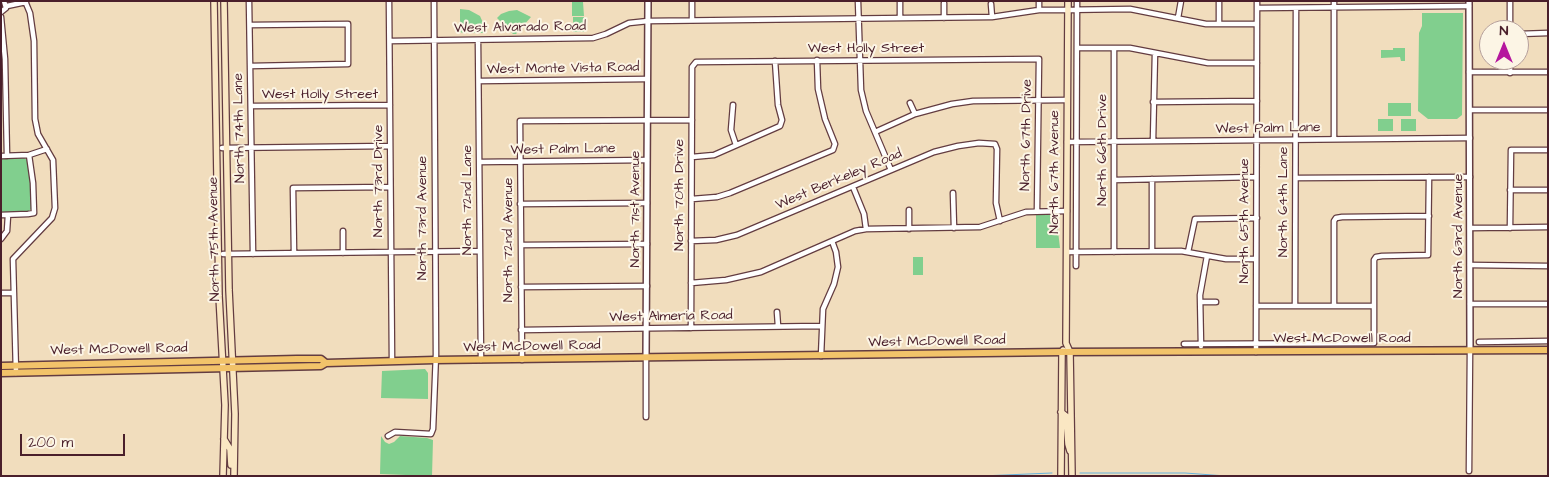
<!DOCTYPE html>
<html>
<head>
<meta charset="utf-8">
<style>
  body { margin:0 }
  #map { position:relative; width:1549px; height:477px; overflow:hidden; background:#f1ddbd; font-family:"Architects Daughter",sans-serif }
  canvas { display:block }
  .frame { position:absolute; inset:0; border:2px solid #4a1f2b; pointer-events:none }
  .north { position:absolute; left:1479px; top:20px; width:50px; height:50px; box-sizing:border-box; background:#fcf5e5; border:1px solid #b59f9b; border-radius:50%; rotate:0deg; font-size:14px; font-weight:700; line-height:20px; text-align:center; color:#4a1f2b }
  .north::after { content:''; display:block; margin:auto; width:18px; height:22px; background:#b5179e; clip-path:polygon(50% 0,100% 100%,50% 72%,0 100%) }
  .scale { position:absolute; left:20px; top:434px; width:105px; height:22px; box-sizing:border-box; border:2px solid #4a1f2b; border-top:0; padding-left:6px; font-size:15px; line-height:18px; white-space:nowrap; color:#4a1f2b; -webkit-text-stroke:4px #fcf5e5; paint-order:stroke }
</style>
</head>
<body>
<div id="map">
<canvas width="1549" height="477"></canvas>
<div class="frame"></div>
<div class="north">N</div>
<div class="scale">200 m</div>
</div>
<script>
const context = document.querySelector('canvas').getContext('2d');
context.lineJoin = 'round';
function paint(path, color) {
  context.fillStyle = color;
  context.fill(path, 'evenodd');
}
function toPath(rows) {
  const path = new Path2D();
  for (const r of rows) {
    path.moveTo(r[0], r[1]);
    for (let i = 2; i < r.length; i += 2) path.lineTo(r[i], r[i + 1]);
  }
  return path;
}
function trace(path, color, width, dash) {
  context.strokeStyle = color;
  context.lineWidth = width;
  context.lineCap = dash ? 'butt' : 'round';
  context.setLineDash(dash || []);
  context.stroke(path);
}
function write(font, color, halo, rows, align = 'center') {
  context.font = font + ' "Architects Daughter",sans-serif';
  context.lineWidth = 4;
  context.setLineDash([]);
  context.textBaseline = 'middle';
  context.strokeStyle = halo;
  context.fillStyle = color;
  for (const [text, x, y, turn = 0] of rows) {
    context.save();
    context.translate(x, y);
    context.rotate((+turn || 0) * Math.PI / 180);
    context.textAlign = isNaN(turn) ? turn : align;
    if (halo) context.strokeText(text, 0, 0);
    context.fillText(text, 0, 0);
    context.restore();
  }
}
paint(toPath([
  [572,2,583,2,584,16,572,16],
  [460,9,469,10,480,16,484,25,484,33,463,33,460,32],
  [517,10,531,17,516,34,513,34,497,18,501,14,509,11],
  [1422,13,1463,13,1462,115,1457,119,1428,119,1418,111,1419,33,1422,26],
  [573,17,584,17,584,32,573,32],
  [1393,48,1405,48,1405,61,1401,61,1400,57,1381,58,1381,50,1393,50],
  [1388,103,1411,103,1411,116,1388,116],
  [1378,119,1393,119,1393,131,1378,131],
  [1401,119,1416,119,1416,131,1401,131],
  [24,158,27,160,30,178,31,209,28,212,1,212,1,159],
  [1036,215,1059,215,1058,231,1060,248,1036,248],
  [913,257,923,257,923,275,913,275],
  [425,369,428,373,428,399,381,398,382,371],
  [381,436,385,442,389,444,394,442,400,436,427,438,433,440,432,476,380,474]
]), '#81cf8e');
trace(toPath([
  [1080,473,1185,473,1226,476],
  [981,476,1052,473]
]), '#64b3de', 1);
const minor = toPath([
  [249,1,253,254],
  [389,1,392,361],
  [858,1,861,90,866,111,891,170],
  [900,1,900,18],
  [1510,1,1510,30],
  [944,3,944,18],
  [991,4,992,17],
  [7,6,26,2],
  [1258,8,1469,6],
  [1039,10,1039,1],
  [1,12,6,8,4,1],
  [1,17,5,59,7,156],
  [1178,18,1181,1],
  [692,20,692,1],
  [1219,24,1219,1],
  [250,25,348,24,348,64,250,66],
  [1519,34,1548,33],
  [478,40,481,360],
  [390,41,593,38,606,34,629,23,648,21,992,17,1039,10,1060,10,1130,9,1206,24,1257,24],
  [1077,48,1130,48,1208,63,1257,63],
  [1469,72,1548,72],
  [1510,73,1510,60],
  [479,81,647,79],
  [1153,102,1257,101],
  [910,103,915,114],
  [733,105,731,130,736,145],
  [251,106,390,105],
  [1470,110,1548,110],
  [875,132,915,114,952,104,973,101,1067,100],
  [1334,139,1334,1],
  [1153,141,1155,53],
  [1067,142,1470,138],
  [222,148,390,146],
  [1,156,29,155,47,149],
  [692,157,714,155,780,126,782,120,778,105,775,61],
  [480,162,647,160],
  [1296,178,1470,177],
  [1114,180,1256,177],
  [853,187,864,214,866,229],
  [1510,190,1548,190],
  [953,193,954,228],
  [692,199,717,197,730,193,833,150,835,144,825,119,818,89,817,60],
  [520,204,647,203],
  [909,210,909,229],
  [1,215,28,214,34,213,33,183,29,155],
  [1470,228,1548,227],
  [1510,228,1511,150,1548,150],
  [343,231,343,253],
  [1,239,7,231,8,215],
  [691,241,716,240,737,235,934,152,958,146,979,143,995,144,997,149,996,203,1000,221],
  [521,245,647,244],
  [1152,251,1152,179],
  [1067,252,1181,251,1226,259,1256,259],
  [1114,252,1114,48],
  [1188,252,1195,219,1257,218],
  [294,253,293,188,390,187],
  [223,254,480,251],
  [1470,265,1548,266],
  [1076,266,1077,1],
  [691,283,726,280,761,272,855,231,866,229,980,227,1026,212,1067,211],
  [521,287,647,286],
  [1,293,14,293],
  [1201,302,1216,302],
  [1470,304,1548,304],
  [1256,306,1374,306],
  [1295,306,1296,8],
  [1334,306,1334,221,1336,218,1342,217,1429,216],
  [777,312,778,326],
  [691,328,692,67,696,62,1039,59,1037,211],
  [521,330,821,326],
  [1479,342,1548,341],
  [1184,344,1374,343,1374,260,1376,257,1382,256,1428,255,1429,177],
  [1201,346,1200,295,1207,256],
  [1256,352,1257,1],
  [821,356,823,309,834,284,838,267,836,252,832,241],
  [522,360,520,121,692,120],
  [16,373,13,259,52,218,55,208,53,160,38,134,35,119,34,41,30,13,25,1],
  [646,417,646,358],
  [388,436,395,432,431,434,433,429,436,354,434,1],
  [1469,471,1470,350]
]);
const tertiary = toPath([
  [1469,1,1470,350],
  [646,358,648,1]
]);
const secondary = toPath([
  [214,1,219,296,225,405,223,476],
  [224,1,229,290,235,414,234,476],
  [1068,1,1066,343,1070,352,1072,476],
  [1061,412,1066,416,1068,444,1070,451],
  [224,439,230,449,231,465],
  [1061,476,1062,352,1063,350]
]);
const primary = toPath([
  [1,366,297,359,321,359,326,363],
  [1,373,321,366,326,363,435,360,1062,352,1548,350]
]);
trace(minor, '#633c41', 7);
trace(tertiary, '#633c41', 8);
trace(secondary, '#633c41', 8);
trace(primary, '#633c41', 9);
trace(minor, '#fff', 4.5);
trace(tertiary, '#fff', 5);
trace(secondary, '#fae7c3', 5.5);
trace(primary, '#f2c36a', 6);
write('14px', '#4a1f2b', '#fcf5e5', [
  ["West Alvarado Road",520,28,-1],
  ["West Holly Street",866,49],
  ["West Monte Vista Road",563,69,-1],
  ["West Holly Street",320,95],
  ["North 74th Lane",240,128,-91],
  ["West Palm Lane",1268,129,-1],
  ["North 67th Drive",1027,135,-89],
  ["West Palm Lane",563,150,-1],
  ["North 66th Drive",1103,150,-90],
  ["North 67th Avenue",1055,172,-90],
  ["West Berkeley Road",839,180,-23],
  ["North 73rd Drive",379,181,-90],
  ["North 70th Drive",680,195,-90],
  ["North 72nd Lane",468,200,-90],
  ["North 64th Lane",1284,202,-90],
  ["North 71st Avenue",636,209,-90],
  ["North 73rd Avenue",423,218,-90],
  ["North 65th Avenue",1245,221,-90],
  ["North 63rd Avenue",1459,236,-90],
  ["North 75th Avenue",215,239,-91],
  ["North 72nd Avenue",509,240,-90],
  ["West Almeria Road",671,317,-1],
  ["West McDowell Road",1342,339],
  ["West McDowell Road",937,342,-1],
  ["West McDowell Road",532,347,-1],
  ["West McDowell Road",119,350,-1]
]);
</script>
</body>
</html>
